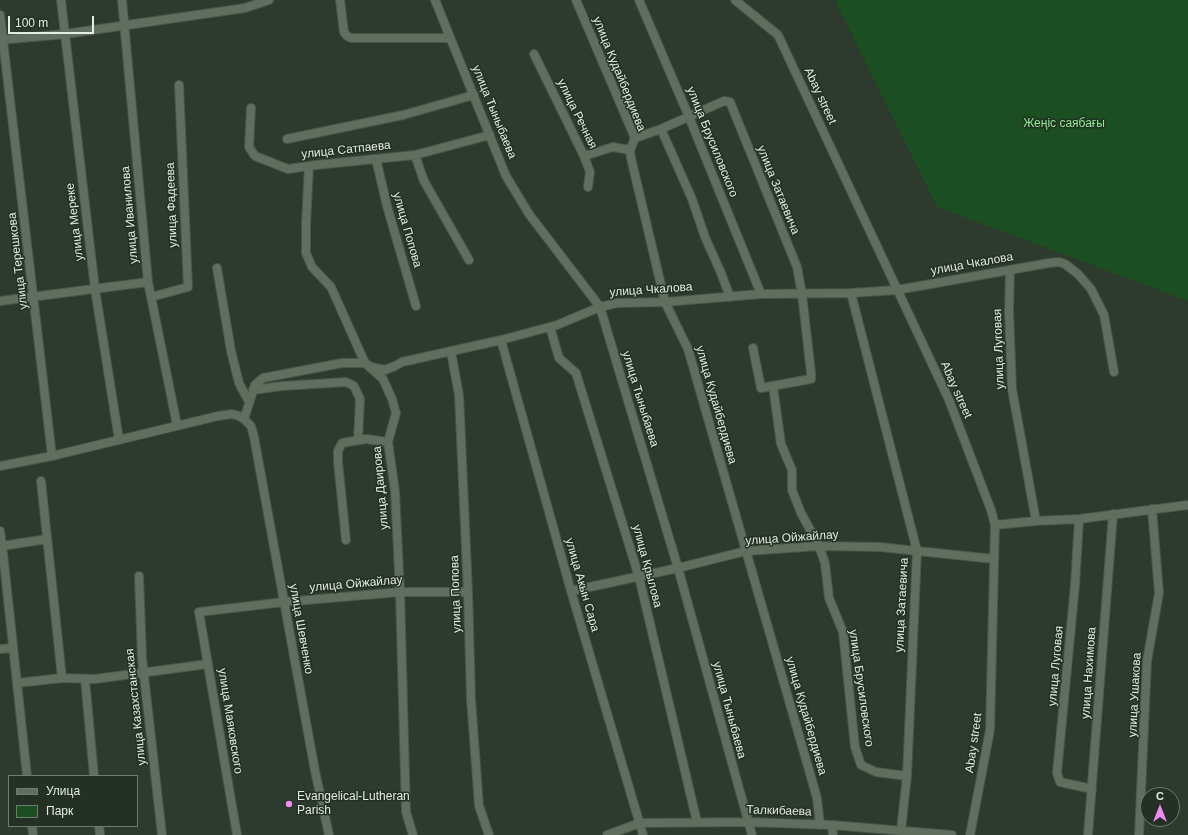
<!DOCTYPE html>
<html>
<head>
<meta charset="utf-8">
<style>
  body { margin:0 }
  #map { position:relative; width:1188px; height:835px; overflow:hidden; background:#2d3a2d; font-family:Helvetica,sans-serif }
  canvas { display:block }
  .legend { position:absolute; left:8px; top:775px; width:130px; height:52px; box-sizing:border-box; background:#233023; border:1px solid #707b70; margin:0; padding:5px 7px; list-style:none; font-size:12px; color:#e4ece4 }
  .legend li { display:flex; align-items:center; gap:8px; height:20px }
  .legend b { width:20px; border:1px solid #707b70 }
  .north { position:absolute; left:1140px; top:787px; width:40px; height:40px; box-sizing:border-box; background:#233023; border:1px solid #707b70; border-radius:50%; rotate:0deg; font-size:11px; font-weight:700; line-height:16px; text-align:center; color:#e4ece4 }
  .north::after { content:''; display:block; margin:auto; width:14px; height:18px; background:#f08bf5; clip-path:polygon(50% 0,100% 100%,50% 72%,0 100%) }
  .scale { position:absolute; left:8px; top:16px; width:86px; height:18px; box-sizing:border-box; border:2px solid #e4ece4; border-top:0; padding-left:5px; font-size:12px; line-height:14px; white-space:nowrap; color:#e4ece4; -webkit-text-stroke:3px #233023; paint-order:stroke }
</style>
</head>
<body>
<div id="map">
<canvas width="1188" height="835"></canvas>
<ul class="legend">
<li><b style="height:5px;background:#606e60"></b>Улица</li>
<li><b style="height:11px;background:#1b4e21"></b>Парк</li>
</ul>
<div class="north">С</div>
<div class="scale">100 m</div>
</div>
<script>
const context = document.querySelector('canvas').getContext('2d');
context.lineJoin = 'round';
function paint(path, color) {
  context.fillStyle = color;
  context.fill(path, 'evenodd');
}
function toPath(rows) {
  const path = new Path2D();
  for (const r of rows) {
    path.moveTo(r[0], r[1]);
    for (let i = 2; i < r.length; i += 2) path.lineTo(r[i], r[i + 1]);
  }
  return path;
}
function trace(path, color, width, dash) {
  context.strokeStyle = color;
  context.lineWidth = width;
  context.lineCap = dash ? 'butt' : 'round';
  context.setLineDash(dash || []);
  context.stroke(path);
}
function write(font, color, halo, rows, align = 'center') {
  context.font = font + ' Helvetica,sans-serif';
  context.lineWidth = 3;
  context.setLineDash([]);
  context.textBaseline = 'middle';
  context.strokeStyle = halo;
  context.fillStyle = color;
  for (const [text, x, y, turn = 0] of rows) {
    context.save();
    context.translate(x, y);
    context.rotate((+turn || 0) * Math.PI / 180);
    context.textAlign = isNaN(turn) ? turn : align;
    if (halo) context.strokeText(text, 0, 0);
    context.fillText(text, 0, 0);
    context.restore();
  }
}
paint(toPath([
  [835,0,1188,0,1188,301,937,207]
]), '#1b4e21');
const minor = toPath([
  [61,0,95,289,119,440],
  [122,0,148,282,177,425],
  [340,0,344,32,347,36,351,38,450,38],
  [435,0,506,176,529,214,600,307,678,568,752,835],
  [576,0,635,138,630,150,631,158,665,302,688,349,817,798,820,825],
  [639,0,689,117,761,294],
  [735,0,778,35,949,400,991,510,995,525,990,730,970,835],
  [0,15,52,456],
  [0,40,65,34,245,8,269,0],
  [534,54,584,156,590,172,588,187],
  [251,108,249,147,255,156,288,169,316,165,415,155,490,135],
  [661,129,692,199,705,237,721,273,730,297],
  [635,138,661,129,724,101,730,102,797,267,802,294,811,373,811,379,761,388,753,348],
  [287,139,403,115,474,95],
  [415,155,424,181,469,260],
  [584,156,613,147,630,150],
  [376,159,387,206,416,306],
  [309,166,306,224,306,253,312,267,331,287,365,363,383,379,392,399,396,413,388,442,395,491,400,592,406,812,413,835],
  [217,268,231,351,239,383,249,402],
  [1010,270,1009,311,1012,389,1036,521],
  [851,293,917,551,907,776,901,830],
  [151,297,188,287,179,85],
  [0,301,148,282],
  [550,327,559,358,576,373,639,577,697,822],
  [501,340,571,591,643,835],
  [451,352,459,395,468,592,471,699,479,806,489,835],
  [773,386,781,444,792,470,792,490,801,513,819,546,825,563,829,598,843,632,855,747,861,765,876,772,907,776],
  [253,390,282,386,346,382,354,386,360,399,358,440],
  [244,419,255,385,263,378,342,363,365,363,371,367,385,370,395,366,402,362,501,340,557,325,600,307,617,303,665,302,761,294,851,293,897,290,1049,263,1059,262,1065,264,1078,274,1091,289,1104,315,1114,372],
  [0,466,52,456,218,416,232,414,239,416,244,419,251,426,254,437,315,771,329,835],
  [41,481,62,678],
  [1079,519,1075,585,1057,773,1060,782,1092,789],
  [995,525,1036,521,1079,519,1188,505],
  [0,531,3,553,27,776],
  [346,540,338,462,338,451,342,443,366,439,388,442],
  [2,546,47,539],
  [139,576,142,658,162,835],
  [571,591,678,568,746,551,819,546,880,547,994,559],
  [0,649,13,648],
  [85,679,94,776],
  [17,683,62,678,95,679,208,664],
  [832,825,833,835],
  [32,826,33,835],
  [99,826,100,835],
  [237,835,199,612,284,602,400,592,468,592],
  [607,835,640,823,748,822,832,825,952,835],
  [1088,835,1113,514],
  [1139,835,1147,661,1159,593,1152,509]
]);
trace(minor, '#4b564b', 10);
trace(minor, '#606e60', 8);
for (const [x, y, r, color] of [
  [289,804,4,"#f08bf5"]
]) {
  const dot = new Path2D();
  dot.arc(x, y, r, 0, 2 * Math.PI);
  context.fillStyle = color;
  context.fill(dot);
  trace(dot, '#233023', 1.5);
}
write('12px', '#e4ece4', '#233023', [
  ["улица Кудайбердиева",619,74,68],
  ["Abay street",820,96,65],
  ["улица Тыныбаева",494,112,68],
  ["улица Речная",577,114,64],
  ["улица Брусиловского",712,142,68],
  ["улица Сатпаева",346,150,-6],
  ["улица Затаевича",778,190,68],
  ["улица Фадеева",172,205,-92],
  ["улица Иванилова",130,215,-95],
  ["улица Мереке",75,222,-97],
  ["улица Попова",407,230,74],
  ["улица Терешкова",18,261,-97],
  ["улица Чкалова",972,264,-10],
  ["улица Чкалова",651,290,-4],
  ["улица Луговая",999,349,-92],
  ["Abay street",956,390,66],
  ["улица Тыныбаева",640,399,73],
  ["улица Кудайбердиева",716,405,74],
  ["улица Даирова",381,488,-95],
  ["улица Ойжайлау",792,538,-4],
  ["улица Крылова",647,566,75],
  ["улица Ойжайлау",356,584,-5],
  ["улица Акын Сара",582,585,74],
  ["улица Попова",456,594,-92],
  ["улица Затаевича",902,605,-87],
  ["улица Шевченко",301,629,80],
  ["улица Луговая",1056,666,-85],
  ["улица Нахимова",1089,673,-86],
  ["улица Брусиловского",861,688,82],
  ["улица Ушакова",1135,695,-87],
  ["улица Казахстанская",136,707,-96],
  ["улица Тыныбаева",729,710,75],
  ["улица Кудайбердиева",806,716,74],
  ["улица Маяковского",230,721,81],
  ["Abay street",974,743,-82],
  ["Талкибаева",779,811,2]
]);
write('12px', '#8eec93', '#233023', [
  ["Жеңіс саябағы",1064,124]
]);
write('12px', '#e4ece4', '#233023', [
  ["Evangelical-Lutheran",297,797],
  ["Parish",297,811]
], 'left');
</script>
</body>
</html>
